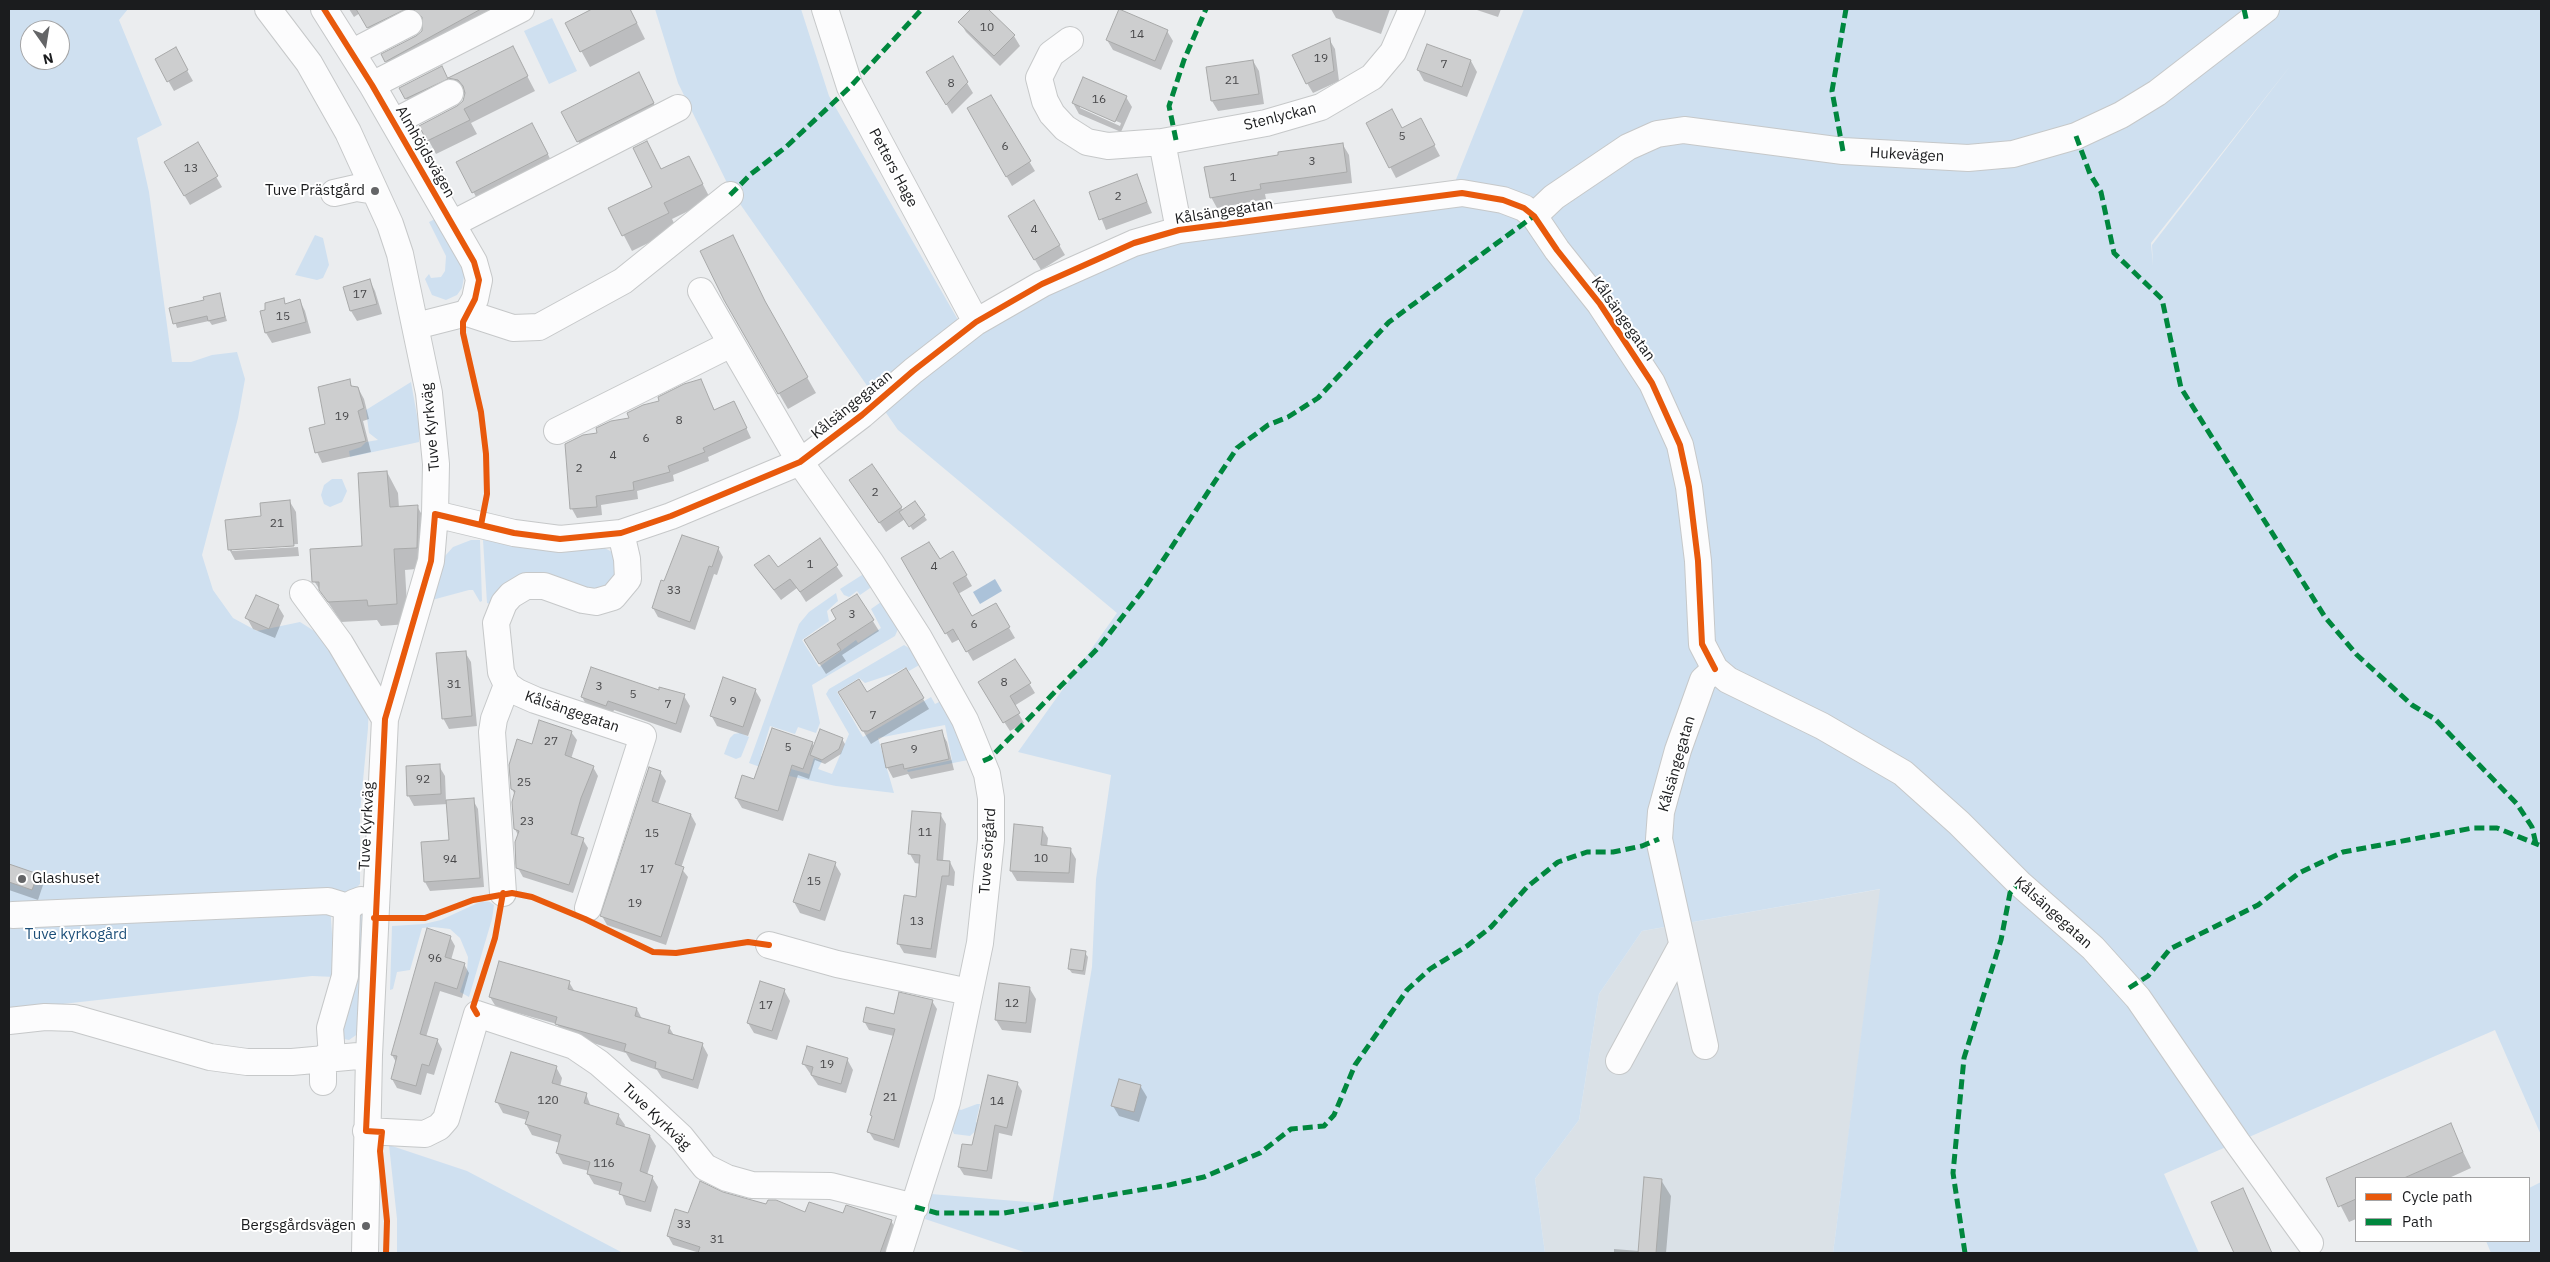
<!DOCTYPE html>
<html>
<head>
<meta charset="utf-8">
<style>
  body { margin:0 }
  #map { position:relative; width:2550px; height:1262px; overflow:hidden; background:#ebedef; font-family:"IBM Plex Sans",sans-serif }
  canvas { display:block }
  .frame { position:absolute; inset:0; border:10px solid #1b1c1e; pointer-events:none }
  .legend { position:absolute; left:2355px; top:1177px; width:175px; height:65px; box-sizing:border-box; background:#fff; border:1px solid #a4a4a5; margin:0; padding:6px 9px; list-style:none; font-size:15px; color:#1b1c1e }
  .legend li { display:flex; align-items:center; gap:10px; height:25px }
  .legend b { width:25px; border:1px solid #a4a4a5 }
  .north { position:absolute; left:20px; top:20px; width:50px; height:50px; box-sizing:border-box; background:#fff; border:1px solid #a4a4a5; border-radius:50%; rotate:167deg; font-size:14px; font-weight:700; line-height:20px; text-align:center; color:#1b1c1e }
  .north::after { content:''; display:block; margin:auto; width:18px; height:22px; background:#646567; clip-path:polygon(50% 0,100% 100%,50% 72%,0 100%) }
</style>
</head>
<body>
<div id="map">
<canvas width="2550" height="1262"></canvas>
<div class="frame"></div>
<ul class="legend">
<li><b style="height:6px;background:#e8590c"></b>Cycle path</li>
<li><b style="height:6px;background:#00873e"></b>Path</li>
</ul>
<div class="north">N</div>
</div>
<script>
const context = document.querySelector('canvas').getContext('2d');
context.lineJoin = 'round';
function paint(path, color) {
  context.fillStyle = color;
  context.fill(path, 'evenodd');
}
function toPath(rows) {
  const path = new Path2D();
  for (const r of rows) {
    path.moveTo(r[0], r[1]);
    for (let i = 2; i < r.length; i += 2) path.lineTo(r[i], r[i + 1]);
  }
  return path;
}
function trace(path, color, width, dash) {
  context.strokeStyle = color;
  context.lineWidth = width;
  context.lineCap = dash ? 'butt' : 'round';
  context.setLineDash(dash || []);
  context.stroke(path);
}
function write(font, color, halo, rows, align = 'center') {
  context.font = font + ' "IBM Plex Sans",sans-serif';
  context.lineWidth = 4;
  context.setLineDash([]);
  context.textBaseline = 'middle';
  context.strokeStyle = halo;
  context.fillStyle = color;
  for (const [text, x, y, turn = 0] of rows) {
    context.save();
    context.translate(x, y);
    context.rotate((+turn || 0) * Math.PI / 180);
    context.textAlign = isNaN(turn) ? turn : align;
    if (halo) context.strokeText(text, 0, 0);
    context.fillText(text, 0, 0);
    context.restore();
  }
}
paint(toPath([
  [1881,889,1833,1253,1545,1253,1535,1179,1579,1120,1599,994,1642,931]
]), '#dae1e7');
paint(toPath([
  [9,9,128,9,119,20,162,125,137,138,149,192,172,362,191,362,212,355,237,352,245,379,238,418,202,555,213,590,233,618,257,631,300,622,330,641,369,699,368,728,360,812,360,884,350,894,330,905,335,977,312,976,9,1010],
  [30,30,60,30,60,60,30,60],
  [655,9,801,9,829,96,969,339,1063,282,1172,244,1445,207,1524,9,2541,9,2541,1135,2495,1030,2164,1174,2199,1253,1833,1253,1880,889,1642,931,1599,994,1579,1120,1535,1179,1545,1253,1027,1253,925,1219,931,1194,1052,1204,1092,967,1096,879,1111,775,1018,752,1117,613,898,430,731,191,678,83],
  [2291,65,2152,245,2153,266,2151,243],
  [552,18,577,71,549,84,524,31],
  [439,217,465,271,462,288,457,295,446,300,432,295,425,279,429,274,431,278,441,277,445,271,446,256,429,222],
  [315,235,323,238,329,265,323,278,317,280,295,275],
  [411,382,419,427,419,442,350,457,349,451,361,447,366,442,378,440,369,433,366,410],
  [332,479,342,479,347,491,342,502,330,507,324,504,321,495,324,485],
  [471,540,480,540,482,601,480,602,473,590,469,590,432,600,438,569,445,556,453,547],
  [483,540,538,548,601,546,612,552,620,567,607,591,566,584,490,604,487,603],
  [862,575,866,575,873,586,860,595,857,591,849,597,844,595,840,589],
  [836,593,838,601,827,611,829,621,802,640,819,667,856,640,858,643,881,628,871,609,881,602,898,629,895,636,812,685,820,723,816,733,798,727,795,734,770,726,761,756,785,765,782,775,749,763,799,624,809,612],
  [904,645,909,648,921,664,909,671,906,667,895,673,865,683,859,678,837,692,863,737,931,697,935,704,941,701,959,733,968,760,908,772,907,770,952,760,945,725,878,738,894,793,836,786,789,776,791,769,809,774,814,758,822,761,818,769,832,774,849,734,826,694,829,689],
  [740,733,749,737,741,757,736,759,724,754,730,738,734,734],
  [482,901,490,902,494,905,492,919,469,997,460,992,467,971,468,957,460,938,450,929,433,927,422,928,410,970,397,972,393,989,390,990,392,926,424,924,441,920],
  [364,912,359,1033,349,1040,344,1039,340,1034,358,916],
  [977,1104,980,1104,976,1122,983,1124,970,1136,954,1134,951,1127,956,1108,961,1110],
  [389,1145,467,1171,623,1253,397,1253,397,1219],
  [2541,1182,2541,1253,2491,1253,2486,1241,2529,1241,2529,1188]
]), '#cfe0f0');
paint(toPath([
  [995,579,1002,591,980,604,973,592]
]), '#abc2d9');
paint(toPath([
  [349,9,514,9,394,75,383,55,422,32,425,25,419,21,376,41,360,13,354,17],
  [595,9,630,9,645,39,590,67,566,23],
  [973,9,986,9,1014,36,1020,46,1000,66,966,32,960,22],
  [1331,9,1390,9,1381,34,1336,18],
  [1474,9,1501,9,1498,17],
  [1167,31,1173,41,1161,70,1113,50,1107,40],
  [1329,39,1335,49,1339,81,1313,93,1307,83],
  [512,47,535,91,471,123,477,134,436,154,421,126,458,107,464,101,466,94,458,92,450,79],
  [175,49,193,81,174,91,156,59],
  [952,58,973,93,952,114,928,72],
  [1253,61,1259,71,1264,104,1218,111,1212,101],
  [1471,61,1477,72,1467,97,1424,81,1418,70],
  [447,78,453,89,412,109,401,89],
  [647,90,662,119,587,158,563,112],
  [990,97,1035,171,1012,186,968,109],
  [1126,97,1132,107,1121,132,1079,114,1073,103],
  [1080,106,1121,123,1120,126,1080,108],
  [1367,123,1402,129,1426,130,1440,156,1396,178],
  [541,140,556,171,482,208,458,163],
  [197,144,222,187,190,205,165,162],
  [1343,145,1349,155,1352,183,1265,194,1266,199,1217,208,1211,197],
  [661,170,697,173,711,200,672,219,677,229,632,251,610,209,654,187],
  [1136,176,1152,213,1106,230,1091,192],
  [1034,202,1065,255,1041,270,1009,216],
  [733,236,773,318,816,393,788,409,725,300],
  [370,281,375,291,382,314,357,321,351,311,345,288],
  [219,295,227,321,212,325,209,321,177,328,171,309,205,301],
  [283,299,286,305,300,301,305,311,311,333,272,343,266,333],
  [349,381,353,388,358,388,364,399,369,419,363,421,371,452,322,463,317,452],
  [701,381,715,411,734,402,751,438,708,457,709,461,673,475,674,481,637,491,638,499,601,505,602,515,577,518,572,509,566,445,598,434],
  [387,472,398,493,399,508,417,506,429,527,428,568,405,570,408,624,381,626,377,620,341,622,314,581,364,547],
  [850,480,901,507,903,511,914,502,927,520,913,530,905,519,886,532],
  [290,502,296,512,298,544,232,548,232,551,298,547,299,556,235,560,229,549,262,517],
  [819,540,843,576,806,602,797,588,781,600,755,566,777,569],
  [718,548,723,557,717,575,714,574,695,630,658,617,653,608,662,582,665,583],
  [953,553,972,586,958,594,971,618,995,604,1015,638,973,661,960,639,952,643,902,559,939,561],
  [857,595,879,631,842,655,846,661,826,674,811,650],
  [278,606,284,616,275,638,253,629,247,618],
  [465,652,471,662,477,726,449,729,443,718],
  [1015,660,1035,693,1014,706,1024,723,1010,731,985,692],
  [906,670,929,709,871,744,840,693,867,694],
  [755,690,761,700,748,736,717,726,711,715],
  [659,691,684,696,690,706,681,733,614,710,612,715,588,708,582,697],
  [941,731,947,742,954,770,911,779,908,774,893,778,887,767],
  [571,732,577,740,571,759,593,767,598,776,577,837,583,840,588,848,573,893,523,877,518,868,518,835,515,829,515,795,512,789,533,746],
  [842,739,845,744,841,754,825,764,815,760,809,779,798,775,783,821,742,808,736,798,755,780,812,743,814,747],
  [439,766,445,776,446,801,473,800,478,809,484,887,430,891,425,882,422,843,450,841,448,804,414,806,408,795],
  [660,772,666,781,658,804,691,815,696,824,681,868,688,877,666,945,607,925,602,916],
  [940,814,946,824,943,861,950,862,955,872,954,886,947,885,936,958,904,953,898,943,917,898,921,864,915,863,910,854],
  [1042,828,1048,838,1047,847,1070,849,1076,859,1074,883,1017,881,1011,871],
  [835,864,841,874,825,921,800,913,794,902],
  [9,866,37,875,43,885,38,900,9,890],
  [450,937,455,946,451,960,464,964,469,973,462,998,440,991,426,1037,437,1040,442,1049,434,1075,427,1073,421,1095,397,1088,392,1079,396,1062,392,1055],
  [1085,953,1088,957,1085,975,1072,973,1069,969],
  [569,982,575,992,637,1009,642,1019,669,1027,675,1037,702,1044,708,1055,698,1089,662,1078,657,1070,631,1061,626,1053,563,1034,557,1024,496,1007,490,997],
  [1030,989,1036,999,1031,1033,1002,1030,996,1020],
  [784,990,790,1001,777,1040,754,1033,748,1023],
  [932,1001,937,1009,899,1148,874,1140,869,1132,873,1118,871,1115,894,1036,869,1030,864,1021,895,1015],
  [847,1059,853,1070,846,1093,818,1085,803,1063],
  [556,1067,562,1078,560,1087,586,1094,591,1107,618,1115,625,1125,624,1128,650,1136,656,1146,647,1175,652,1177,658,1187,651,1212,626,1205,621,1192,594,1184,588,1174,589,1171,563,1164,557,1153,560,1143,532,1135,526,1124,527,1120,503,1113,497,1102],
  [1120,1081,1141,1087,1147,1097,1139,1122,1119,1116,1113,1106],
  [1017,1083,1022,1091,1012,1136,999,1133,992,1179,964,1175,959,1167],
  [2450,1125,2471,1168,2449,1178,2356,1178,2356,1219,2349,1222,2327,1179],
  [1661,1180,1671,1196,1666,1253,1614,1253,1614,1249,1639,1251],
  [723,1194,806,1213,891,1221,896,1229,888,1253,700,1253,673,1245,668,1236,688,1215]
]), '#0003');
const building = toPath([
  [356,9,406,9,367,28,356,9],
  [412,9,481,9,385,62,381,54,416,36,422,31,422,17,412,9],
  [592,9,630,9,637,23,580,52,565,23,592,9],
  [971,9,988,9,1015,35,994,56,958,22,971,9],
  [1119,9,1168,30,1155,61,1106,40,1119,9],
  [1330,38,1334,71,1306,84,1292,55,1330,38],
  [1427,44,1471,60,1462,87,1417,70,1427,44],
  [513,46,528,76,464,109,470,120,427,141,419,126,457,106,463,101,465,93,463,86,458,80,448,78,513,46],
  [176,47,188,70,167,82,155,59,176,47],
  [953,56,968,82,946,105,926,72,953,56],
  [1253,60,1259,94,1211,101,1206,67,1253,60],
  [442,66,448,79,405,99,399,88,442,66],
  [639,72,654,103,577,142,561,112,639,72],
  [1083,77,1127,96,1115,122,1072,103,1083,77],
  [991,95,1031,161,1006,177,967,108,991,95],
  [1392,109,1402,128,1421,118,1435,145,1389,168,1366,123,1392,109],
  [532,123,548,154,472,193,456,162,532,123],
  [647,141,661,169,689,156,703,184,664,203,669,213,622,236,608,208,652,187,633,148,647,141],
  [198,142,218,176,184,196,164,162,198,142],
  [1343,143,1347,172,1260,184,1261,189,1210,198,1204,167,1278,155,1278,152,1343,143],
  [1137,174,1147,202,1099,220,1089,192,1137,174],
  [1034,200,1060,245,1034,260,1008,216,1034,200],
  [733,235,765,301,808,377,778,394,724,300,700,251,733,235],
  [370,279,377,304,350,311,343,287,370,279],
  [220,293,225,317,208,321,207,316,173,324,169,308,204,300,203,297,220,293],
  [284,298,285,304,300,299,306,322,265,333,260,311,265,310,265,303,284,298],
  [350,379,351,386,358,387,364,408,358,411,366,441,315,453,309,428,325,424,318,387,350,379],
  [701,379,714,410,734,401,747,428,703,448,705,452,668,466,670,472,633,482,634,490,596,496,597,507,570,509,565,444,583,435,597,433,596,428,611,421,629,418,627,413,643,405,659,401,658,397,684,384,701,379],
  [872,464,902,507,879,523,849,480,872,464],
  [387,471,390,507,418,505,417,548,394,549,397,604,368,606,367,600,328,602,319,590,319,582,312,582,310,549,362,546,358,473,387,471],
  [290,500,294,546,228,550,225,520,261,516,260,503,290,500],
  [915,501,925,515,909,527,899,512,915,501],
  [682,535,719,547,712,567,709,566,690,622,652,608,661,580,664,581,682,535],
  [820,538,838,565,800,592,790,579,774,590,754,565,769,555,778,567,820,538],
  [929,542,940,559,953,551,967,575,953,583,972,616,996,603,1010,627,966,652,953,629,945,634,901,558,929,542],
  [857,594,874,620,837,644,841,650,819,664,804,640,836,619,831,610,857,594],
  [256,595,279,605,269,629,245,618,256,595],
  [466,651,472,716,442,719,436,653,466,651],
  [1015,659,1031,683,1010,696,1020,713,1003,723,978,682,1015,659],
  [591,667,659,690,659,687,685,694,676,724,608,701,606,706,581,697,591,667],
  [906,668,924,698,868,731,862,731,838,692,859,679,867,692,906,668],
  [723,677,756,689,743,727,710,716,723,677],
  [539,720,572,731,565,755,594,766,581,798,571,834,584,838,569,885,516,868,515,842,519,831,514,829,512,802,515,791,511,789,509,765,517,739,532,744,539,720],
  [772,728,813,742,803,769,792,765,778,811,735,798,742,775,754,779,772,728],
  [820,729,843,738,839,749,822,760,810,755,820,729],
  [942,730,949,759,904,769,903,764,886,768,881,744,942,730],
  [440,764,441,794,407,796,406,766,440,764],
  [649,767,661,771,652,801,691,814,675,864,684,867,661,937,600,916,649,767],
  [474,798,480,878,424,882,421,842,449,840,446,800,474,798],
  [912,811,941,813,937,860,950,861,949,876,942,876,931,949,897,944,904,895,916,897,920,855,908,854,912,811],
  [1014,824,1043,827,1041,845,1071,848,1069,873,1010,871,1014,824],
  [809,854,836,862,820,911,793,902,809,854],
  [9,864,38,874,32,890,9,882,9,864],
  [427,928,451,936,445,957,465,963,457,989,435,982,420,1034,438,1039,429,1066,422,1064,416,1086,391,1079,397,1056,391,1055,427,928],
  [1071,949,1086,951,1083,971,1068,969,1071,949],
  [499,961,570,981,568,989,637,1008,635,1016,670,1026,668,1033,703,1043,693,1080,655,1068,656,1062,624,1051,626,1044,555,1024,557,1017,489,997,499,961],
  [760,981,785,989,772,1031,747,1023,760,981],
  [999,983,1030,987,1026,1023,995,1020,999,983],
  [899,992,933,1000,894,1140,867,1132,872,1116,870,1115,895,1029,863,1022,866,1007,894,1014,899,992],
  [807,1046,848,1058,841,1084,811,1075,813,1067,802,1064,807,1046],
  [511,1052,557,1066,552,1083,587,1093,584,1103,619,1114,616,1124,650,1135,640,1171,653,1176,645,1202,619,1194,622,1183,587,1174,590,1162,556,1153,561,1135,525,1124,529,1112,495,1102,511,1052],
  [988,1075,1018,1082,1007,1128,995,1125,987,1171,958,1167,962,1144,972,1145,988,1075],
  [1119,1079,1141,1085,1134,1112,1111,1106,1119,1079],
  [2451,1123,2463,1152,2404,1178,2356,1178,2356,1199,2338,1207,2326,1178,2451,1123],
  [1644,1177,1662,1179,1656,1253,1638,1253,1644,1177],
  [700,1181,723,1192,766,1204,768,1200,776,1200,805,1212,809,1202,843,1213,846,1205,892,1220,880,1253,698,1253,700,1247,667,1236,675,1209,688,1213,700,1181],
  [2243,1188,2272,1253,2234,1253,2211,1202,2243,1188]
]);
paint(building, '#cdcecf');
trace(building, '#a8a9a9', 1);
const minor = toPath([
  [268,9,309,63,348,132,390,224,400,254,429,393,436,464,435,514,431,561,385,719,369,1055,365,1253],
  [324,9,372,85,474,262,479,280,475,299,467,313],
  [825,9,850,87,976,322],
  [1070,40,1051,54,1039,78,1045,101,1052,114,1065,128,1087,142,1108,146,1162,142,1266,123,1321,107,1372,77,1393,52,1412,9],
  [353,52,409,23],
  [372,85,521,9],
  [394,122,450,93],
  [1162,142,1179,230],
  [334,193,356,188,375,191],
  [1534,216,1554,197,1628,147,1657,134,1684,130,1843,151,1968,158,2013,154,2076,136,2121,115,2157,93,2266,9],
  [452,224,678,108],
  [701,291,800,462,871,563,919,638,965,720,987,774,991,798,991,840,980,943,947,1102,899,1253],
  [416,326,467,313,513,328,539,327,623,281,730,195],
  [557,431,731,344],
  [435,514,514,533,560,539,621,533,671,516,800,462,862,415,913,371,976,322,1042,284,1134,243,1179,230,1462,193,1503,200,1524,208,1534,216,1557,250,1600,304,1652,383,1680,445,1689,487,1698,561,1702,644,1715,669,1728,680,1822,726,1903,773,1959,823,2019,883,2093,948,2138,998,2237,1142,2310,1243],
  [303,593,340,643,385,719],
  [503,893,492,732,494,719,507,685],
  [588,908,643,736,535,700,517,692,507,685,501,672,496,623,504,603,511,595,526,586,544,586,583,600,596,602,613,597,628,579,627,559,621,533],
  [13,915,328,901,341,905,347,911],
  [769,945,837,964,969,992],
  [9,1021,45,1017,74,1018,210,1057,247,1062,292,1062,369,1055],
  [1705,1046,1659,839,1661,812,1678,750,1703,680,1715,669],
  [332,1057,330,1028,345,976,347,911,353,903,361,900],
  [1619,1061,1682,945],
  [323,1082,323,1058],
  [366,1131,425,1134,439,1127,446,1119,477,1014,574,1046,599,1063,639,1098,681,1137,705,1167,727,1178,752,1185,831,1186,915,1207]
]);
trace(minor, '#c6c8c9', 28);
trace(minor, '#fcfcfd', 26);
trace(toPath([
  [2244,9,2247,23],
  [2076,136,2090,174,2101,192,2114,253,2162,299,2181,388,2325,617,2357,655,2412,705,2435,719,2517,804,2532,827,2536,844],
  [1176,140,1169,106,1184,60,1206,9],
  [1843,151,1832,91,1846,9],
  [730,195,751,174,786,147,850,87,922,9],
  [983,761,990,758,1099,647,1144,589,1237,448,1268,425,1288,417,1318,398,1389,322,1534,216],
  [2129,988,2148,976,2170,949,2258,905,2299,873,2343,852,2473,828,2497,828,2539,845],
  [915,1207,937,1213,1004,1213,1169,1185,1204,1177,1260,1153,1291,1129,1324,1126,1334,1115,1355,1065,1407,990,1430,969,1467,946,1491,927,1527,887,1558,862,1587,852,1613,852,1642,846,1659,839],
  [1965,1253,1953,1173,1964,1058,2001,940,2010,893,2019,883]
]), '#00873e', 5, [10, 5]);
trace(toPath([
  [324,9,372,85,474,262,479,280,475,299,463,322,463,333,481,412,486,454,487,494,481,525],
  [374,918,425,918,473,900,512,893,532,897,585,919,653,952,676,953,748,942,769,945],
  [477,1014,473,1007,495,938,503,893],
  [386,1253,387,1221,380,1151,382,1132,366,1131,385,719,431,561,435,514,514,533,560,539,621,533,671,516,800,462,862,415,913,371,976,322,1042,284,1134,243,1179,230,1462,193,1503,200,1524,208,1534,216,1557,250,1600,304,1652,383,1680,445,1689,487,1698,561,1702,644,1715,669]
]), '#e8590c', 6);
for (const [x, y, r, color] of [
  [375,191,5,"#646567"],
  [22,879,5,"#646567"],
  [366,1226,5,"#646567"]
]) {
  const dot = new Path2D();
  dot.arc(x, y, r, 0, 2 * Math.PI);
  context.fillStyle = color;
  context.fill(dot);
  trace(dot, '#fff', 2);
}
write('12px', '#48484a', null, [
  ["10",987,28],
  ["14",1137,35],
  ["19",1321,59],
  ["7",1444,65],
  ["21",1232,81],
  ["8",951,84],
  ["16",1099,100],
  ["5",1402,137],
  ["6",1005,147],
  ["3",1312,162],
  ["13",191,169],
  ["1",1233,178],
  ["2",1118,197],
  ["4",1034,230],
  ["17",360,295],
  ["15",283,317],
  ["19",342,417],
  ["8",679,421],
  ["6",646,439],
  ["4",613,456],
  ["2",579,469],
  ["2",875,493],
  ["21",277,524],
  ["1",810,565],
  ["4",934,567],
  ["33",674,591],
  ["3",852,615],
  ["6",974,625],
  ["8",1004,683],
  ["31",454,685],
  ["3",599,687],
  ["5",633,695],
  ["9",733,702],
  ["7",668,705],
  ["7",873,716],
  ["27",551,742],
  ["5",788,748],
  ["9",914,750],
  ["92",423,780],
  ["25",524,783],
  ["23",527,822],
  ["11",925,833],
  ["15",652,834],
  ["10",1041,859],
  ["94",450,860],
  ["17",647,870],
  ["15",814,882],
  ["19",635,904],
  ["13",917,922],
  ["96",435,959],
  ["12",1012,1004],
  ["17",766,1006],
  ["19",827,1065],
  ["21",890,1098],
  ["120",548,1101],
  ["14",997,1102],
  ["116",604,1164],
  ["33",684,1225],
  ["31",717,1240]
]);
write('15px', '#1b1c1e', '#fff', [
  ["Stenlyckan",1280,117,-14],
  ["Almhöjdsvägen",425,152,60],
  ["Hukevägen",1907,155,3],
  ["Petters Hage",893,168,62],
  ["Kålsängegatan",1224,212,-9],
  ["Kålsängegatan",1623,319,55],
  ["Kålsängegatan",852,405,-39],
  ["Tuve Kyrkväg",431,427,-95],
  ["Kålsängegatan",572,712,19],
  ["Kålsängegatan",1677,764,-74],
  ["Tuve Kyrkväg",367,826,-87],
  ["Tuve sörgård",988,851,-86],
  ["Kålsängegatan",2053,913,42],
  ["Tuve Kyrkväg",656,1117,44]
]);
write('15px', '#1b1c1e', '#fff', [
  ["Tuve Prästgård",365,191],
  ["Glashuset",32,879,"left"],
  ["Bergsgårdsvägen",356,1226]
], 'right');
write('15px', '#1d4f79', '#fff', [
  ["Tuve kyrkogård",76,935]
]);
</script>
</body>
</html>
